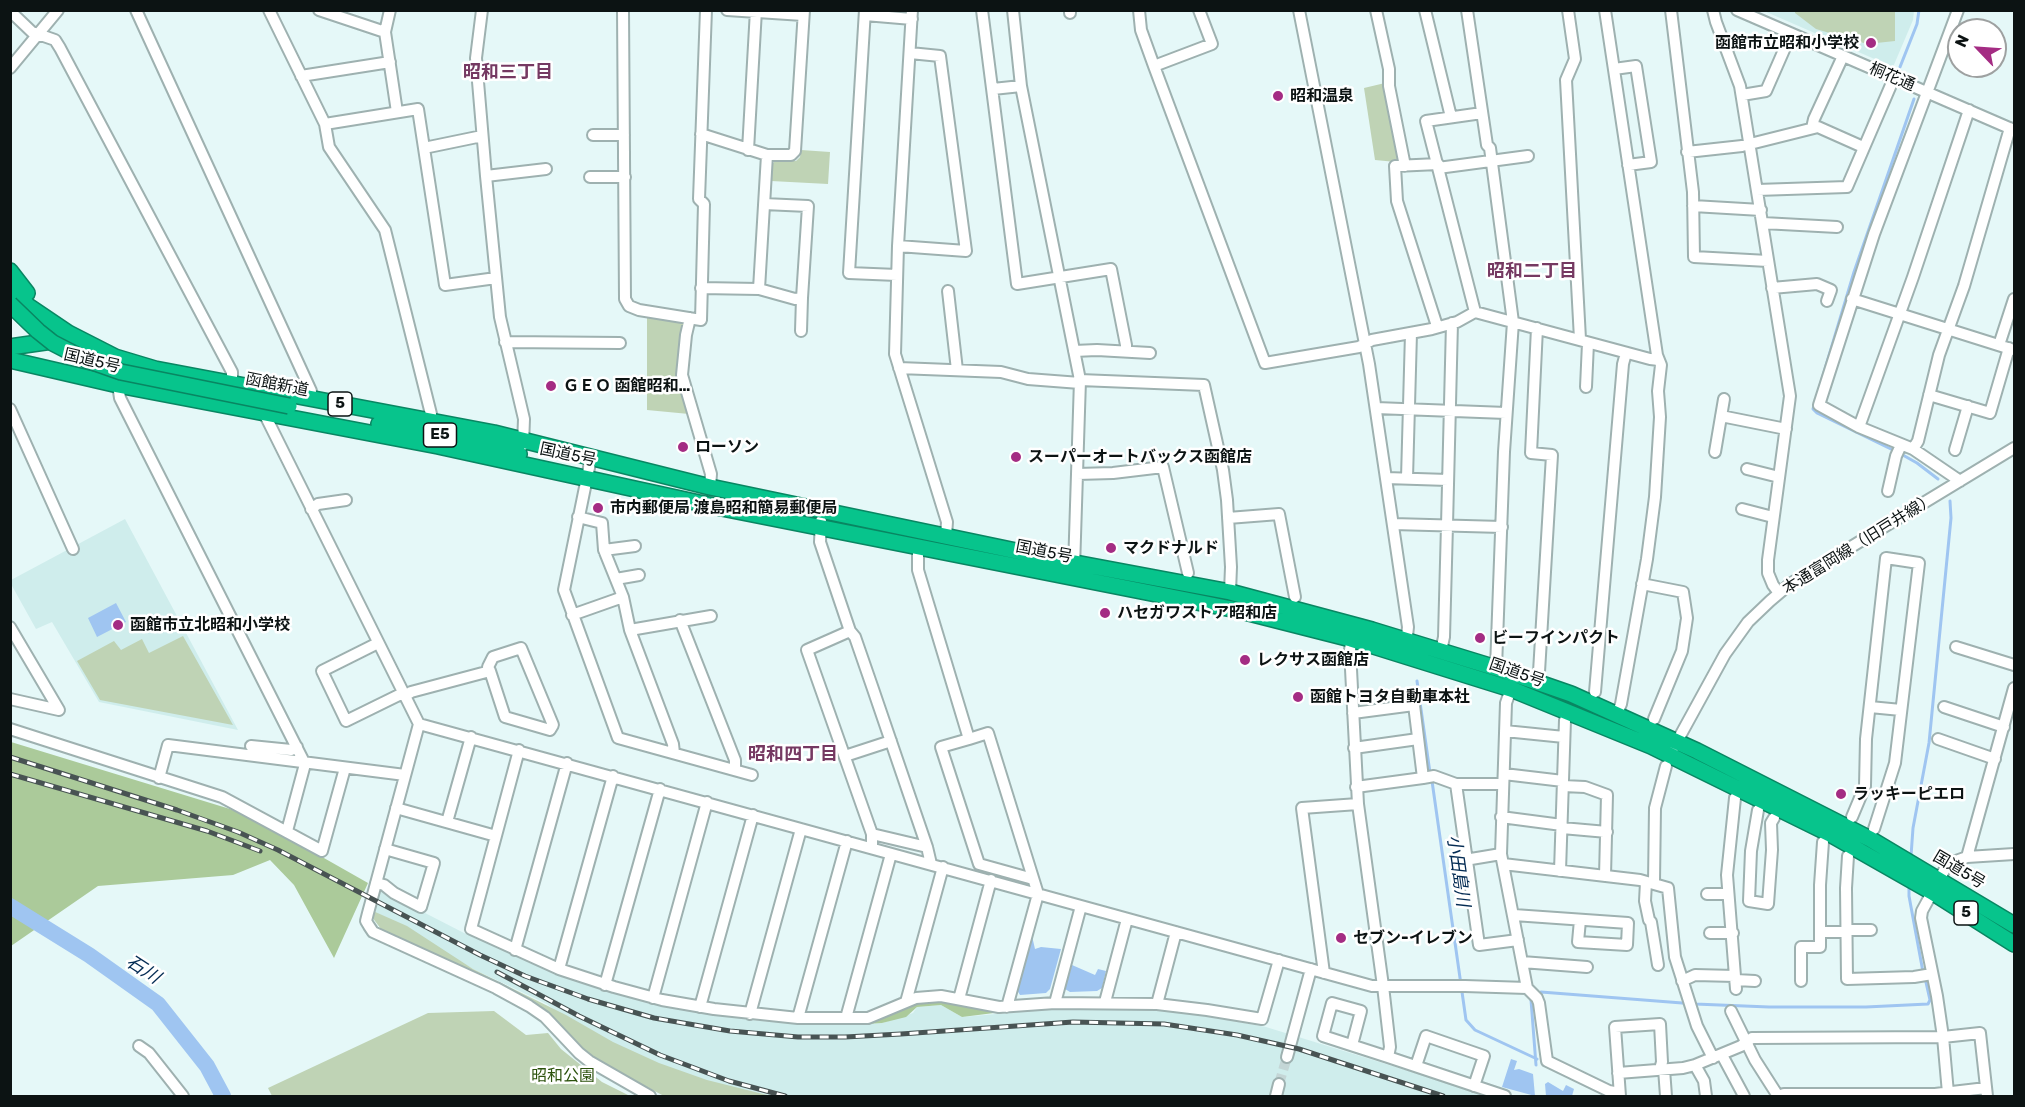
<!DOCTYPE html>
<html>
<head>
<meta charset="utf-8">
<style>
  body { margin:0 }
  #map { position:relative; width:2025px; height:1107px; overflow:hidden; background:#e5f8f8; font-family:Rubik,sans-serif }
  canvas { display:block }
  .frame { position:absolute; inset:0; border:12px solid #0c1313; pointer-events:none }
  .north { position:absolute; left:1947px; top:18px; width:60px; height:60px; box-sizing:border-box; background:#fff; border:2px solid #9ea1a1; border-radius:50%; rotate:295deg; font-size:16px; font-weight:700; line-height:24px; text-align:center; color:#0c1313 }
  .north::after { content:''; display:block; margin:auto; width:21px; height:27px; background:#a42c83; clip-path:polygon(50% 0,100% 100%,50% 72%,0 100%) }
</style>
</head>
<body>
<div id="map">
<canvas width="2025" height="1107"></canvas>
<div class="frame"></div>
<div class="north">N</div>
</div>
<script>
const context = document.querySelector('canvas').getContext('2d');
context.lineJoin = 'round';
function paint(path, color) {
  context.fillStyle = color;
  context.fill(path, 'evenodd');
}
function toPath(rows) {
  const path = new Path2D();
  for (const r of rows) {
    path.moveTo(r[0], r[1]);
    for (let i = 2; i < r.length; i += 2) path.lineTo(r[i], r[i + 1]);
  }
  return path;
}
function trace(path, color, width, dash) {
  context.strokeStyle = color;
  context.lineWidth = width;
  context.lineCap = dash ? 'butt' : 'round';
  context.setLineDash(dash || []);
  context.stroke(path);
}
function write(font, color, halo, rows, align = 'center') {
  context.font = font + ' Rubik,"Noto Sans JP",sans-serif';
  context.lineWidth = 5;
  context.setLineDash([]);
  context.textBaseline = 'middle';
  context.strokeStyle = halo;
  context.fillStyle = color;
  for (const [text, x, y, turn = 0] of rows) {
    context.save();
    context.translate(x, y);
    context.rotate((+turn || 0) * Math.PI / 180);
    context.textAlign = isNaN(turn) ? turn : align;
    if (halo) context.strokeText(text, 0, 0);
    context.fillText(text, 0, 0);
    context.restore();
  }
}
paint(toPath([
  [1764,11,1914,11,1913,20,1893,67],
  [125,519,238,730,99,702,52,622,36,629,11,584,12,583,11,580],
  [380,889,383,889,392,896,464,933,567,976,610,991,654,1004,695,1012,761,1021,867,1024,882,1023,913,1013,917,1007,941,1005,962,1017,1076,1007,1148,1009,1190,1013,1266,1027,1490,1096,755,1096,660,1073,590,1040,547,1004,473,969,373,911]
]), '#cfedec');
paint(toPath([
  [1795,11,1895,11,1895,41,1867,44,1816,29,1795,13],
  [1385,83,1399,158,1396,162,1375,160,1364,88],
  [801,150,830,152,828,184,771,181,771,165,777,159,796,161,800,157],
  [647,317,684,322,689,414,647,410],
  [183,636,233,725,100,700,77,661,114,641,121,650,142,639,149,653],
  [373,911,407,926,473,969,566,1015,613,1042,659,1063,707,1080,771,1096,664,1096,611,1068,585,1051,560,1027,504,988,381,929,372,917],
  [494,1011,526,1035,548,1033,561,1049,602,1082,630,1096,272,1096,268,1088,428,1013]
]), '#bfd3b5');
paint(toPath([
  [11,742,230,809,264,824,368,883,334,958,294,885,270,860,233,875,98,886,11,946],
  [943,1001,1002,1012,962,1017,941,1005,917,1007,906,1017,882,1023,867,1024,910,1005]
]), '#abca9a');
paint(toPath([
  [116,603,126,622,97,637,88,618],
  [1032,936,1035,949,1041,947,1061,949,1050,989,1046,993,1020,995,1017,990],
  [1072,965,1095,975,1098,969,1106,971,1102,988,1097,991,1070,992,1065,989],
  [1511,1059,1517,1061,1514,1070,1519,1069,1533,1074,1535,1096,1502,1087],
  [1548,1082,1563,1091,1566,1085,1574,1089,1572,1096,1546,1096,1545,1084]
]), '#9fc5f1');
trace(toPath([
  [1900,67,1917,24,1919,10],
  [1895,451,1817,413,1813,409,1854,272,1914,99],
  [1901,454,1917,463,1938,479],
  [1417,681,1430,773],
  [1432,781,1466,1020,1475,1030,1537,1059],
  [1911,856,1913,828,1929,743,1951,518,1950,501],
  [1909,884,1909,896,1923,972],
  [1536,1065,1531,1000,1541,992,1695,1004,1769,1007,1866,1007,1928,1004,1930,1000,1925,978]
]), '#9fc5f1', 3);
trace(toPath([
  [10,906,89,955,158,1004,207,1066,223,1096]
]), '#9fc5f1', 16);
trace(toPath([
  [1279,1084,1287,1057]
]), '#c4d6d6', 10, [10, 5]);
const minor = toPath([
  [136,10,311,391],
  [269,10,325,124,329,147,385,230,431,414,430,427],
  [319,10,385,32],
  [390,10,385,32,397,112],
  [482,10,476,58,486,176,500,317,524,419,523,445],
  [623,10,625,299,629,306,639,310,701,320,704,204,699,199,706,10],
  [727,10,803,15],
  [865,10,849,273,897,275],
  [912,10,898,246,895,354,947,522,946,536],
  [982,10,1017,284,1111,269,1126,345,1126,350],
  [1013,10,1021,86,1080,380,1074,568],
  [1070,10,1070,13],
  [1139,10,1141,30,1154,66,1265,363,1359,347,1372,340,1432,329,1457,322,1475,312,1650,359,1659,360],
  [1299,10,1369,364,1408,627,1406,645],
  [1376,10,1389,69,1389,86,1405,166],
  [1425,10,1451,117],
  [1467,10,1487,145,1490,148,1513,322,1504,452,1496,668],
  [1568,10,1575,59,1566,80,1580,339],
  [1605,10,1657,355,1661,365,1658,391,1660,417,1655,497,1647,559,1621,704,1617,714],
  [1671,10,1693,192,1694,257,1768,261],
  [1713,10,1716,22,1740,86,1790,396,1768,560,1768,573,1773,585,1779,593],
  [1737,10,2014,130],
  [1958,10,1874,234,1819,405,1859,427,1913,449,1960,481],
  [10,11,32,32,55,40,60,48,232,372,232,383],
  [865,15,912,19],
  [1154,66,1212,44,1199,10],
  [10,68,58,10],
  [1614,69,1636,66,1651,162,1628,165],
  [301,76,390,62],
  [993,89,1021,86],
  [1742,95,1766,91,1791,34],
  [325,124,418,109,445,285,496,278],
  [1812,128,1814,119,1843,56],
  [701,134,767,155,791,155,795,151,804,10],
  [593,135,624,135],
  [424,148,482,136],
  [748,150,756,10],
  [1687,152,1742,146,1818,127,1863,147],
  [1438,168,1528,156],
  [486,176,546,169],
  [590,177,625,177],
  [1757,190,1847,187,1894,78],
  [1693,206,1761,210],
  [1763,223,1837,227],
  [898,246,966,251,940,56,910,53],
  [701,288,759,289,795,299,802,298,808,206,764,204],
  [1772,288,1817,284,1831,290,1827,301],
  [759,289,767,155],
  [948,291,957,370],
  [1852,299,2014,350],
  [1475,312,1426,121,1482,113],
  [690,318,686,335,682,375,711,474,710,487],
  [1437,326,1397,201,1395,166,1438,164],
  [1537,328,1531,453,1552,455,1539,672],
  [801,331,802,298],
  [505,342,620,343],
  [1999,345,2014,299],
  [1074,351,1097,350,1150,353],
  [899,368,1001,372,1028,379,1080,383],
  [1080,380,1204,385,1223,470,1227,500,1231,567,1230,592],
  [118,385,120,398,305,764,287,831],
  [1586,387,1588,343],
  [1929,395,1990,413,2009,348],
  [1376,408,1506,413],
  [10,409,73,549],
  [263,411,419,724,368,913,366,921,369,926,373,932,496,988,529,1006,545,1017,579,1053,589,1061,650,1096],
  [1721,416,1786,429],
  [1859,427,1913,277,1969,110],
  [1913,449,1918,441,1939,355,1964,286,2010,128],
  [1955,450,1968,406],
  [1715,452,1724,399],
  [591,458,564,590,618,738,752,775],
  [1747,469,1775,476],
  [1077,474,1113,473,1163,467,1188,573],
  [1386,478,1448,480],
  [1407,478,1411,333],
  [1888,491,1896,456,1901,445],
  [311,509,318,504,346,500],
  [1742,509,1769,516],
  [578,517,602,523,604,550,623,597,630,630,673,744,674,753],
  [1228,518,1279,514,1295,597],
  [821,521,820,542,850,631,855,637,873,689,927,847,931,864],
  [1393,524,1502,527],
  [918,547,918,570,969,739,988,733,1038,894,1007,1007],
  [604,550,635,546],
  [616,579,639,575],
  [1642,584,1683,592,1687,618,1682,651,1654,719],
  [572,615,623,597],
  [680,620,735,760,735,770],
  [10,627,59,710,10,699],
  [630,630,711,616],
  [850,631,807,650,872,834,872,848],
  [1352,634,1350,650,1358,804,1383,986,1390,1047,1388,1057,1505,1096],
  [378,643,322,671,346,721,403,693],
  [1956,647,2014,665],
  [1441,651,1444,637,1447,525,1452,323],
  [1511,689,1506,703,1501,854,1527,988,1537,998,1539,1003,1547,1061,1609,1091,1619,1093],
  [1595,692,1623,364,1626,353],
  [405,696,411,692,490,671,488,667,493,657,521,648,553,725,550,730,505,717,490,671],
  [1870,707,1901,710],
  [1944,707,2004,727],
  [1353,713,1414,705,1423,778,1356,787],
  [419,724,1372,986,1465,986,1527,988],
  [10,729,222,797,322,851,345,768],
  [1505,731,1564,737],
  [969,739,941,747,979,864,1033,879],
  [1938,739,1995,759],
  [251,746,291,750,297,747],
  [1674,747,1725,654,1748,622,1770,601,1790,584,2014,448],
  [1354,748,1418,739],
  [519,750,471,929,559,969,614,987,662,1000,714,1009,798,1018,868,1018,916,998,941,996,999,1007,1055,1003,1157,1004,1207,1010,1262,1019,1279,960],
  [845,756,891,741],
  [1504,774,1563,781],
  [159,778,168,745,405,775],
  [1423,778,1434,776,1456,784,1503,784],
  [1456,784,1479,945,1518,940],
  [1563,786,1585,787,1607,795,1605,876],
  [1735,798,1727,875,1736,989],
  [396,808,496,836],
  [1758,810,1751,851,1749,901,1768,904,1772,850,1771,823,1774,818],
  [1501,817,1562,825],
  [1852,817,1865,786,1866,739,1886,558,1919,563,1895,763,1874,829],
  [447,822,471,737],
  [1562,828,1607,832],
  [872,834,927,847],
  [1848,856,1846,888,1847,979,1914,977,1932,974],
  [1967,857,2014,688],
  [1465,860,1501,854],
  [1503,864,1640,880,1668,888,1675,957,1697,1026,1713,1058],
  [1560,871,1565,720],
  [1646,882,1645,901,1649,920,1651,922,1658,965],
  [1654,882,1655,808,1666,766],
  [376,883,384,885,394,893,421,907,434,863,385,849],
  [1707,894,1728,894],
  [1514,915,1628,923,1627,945,1578,942,1580,920],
  [1846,930,1871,930],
  [1820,932,1846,932],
  [1710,933,1733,933],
  [515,950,567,763],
  [1522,962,1587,967],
  [559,969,613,776],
  [1324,973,1302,808,1358,804],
  [1736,980,1755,981],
  [1682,981,1695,975,1735,976],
  [1801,981,1801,947,1820,947,1820,885,1823,842],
  [605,985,660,789],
  [653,998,707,802],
  [959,999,991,880],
  [906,1002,943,867],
  [1105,1002,1127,919],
  [1055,1003,1081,906],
  [1157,1004,1176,932],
  [700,1007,753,815],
  [1731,1011,1755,1060,1778,1096],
  [750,1014,801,829],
  [798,1018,847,841],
  [846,1018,891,854],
  [1352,1045,1361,1011,1332,1003,1323,1036,1388,1057],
  [139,1046,149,1053,183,1096],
  [1722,1055,1744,1096],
  [1287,1057,1311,969],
  [1695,1065,1704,1081,1706,1096],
  [1416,1066,1426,1036,1484,1056,1474,1086],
  [1664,1069,1666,1096],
  [1618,1073,1683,1068,1695,1065,1741,1046,1752,1038,1943,1037,1980,1033,1987,1096],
  [1948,1093,1943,1037,1937,996,1921,918,1922,911,1946,867,1953,862,1967,857,2014,854],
  [1276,1096,1279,1084],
  [1620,1096,1615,1027,1660,1024,1662,1062,1660,1069],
  [1778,1096,1784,1094,1935,1094,1986,1088]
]);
const highway = toPath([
  [10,271,27,293],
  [10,287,28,306,68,333,115,357,155,369,494,433,710,487,1059,560,1230,592,1372,630,1496,668,1571,694,1697,751,1870,839,2014,925],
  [10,347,59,340],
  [10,360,118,385,438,446,722,508,1237,610,1351,639,1511,689,1651,746,1830,834,1932,892,2014,944],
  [379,424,477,442,519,454]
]);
trace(minor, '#9eb1b0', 14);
trace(highway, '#098662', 18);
trace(minor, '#fff', 10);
trace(highway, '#07c48c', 15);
const rail = toPath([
  [10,757,177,810,238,832,278,850,480,955,525,976,588,999,654,1018,730,1031,798,1037,845,1037,901,1034,1073,1022,1164,1024,1237,1035,1299,1049,1443,1096],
  [10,774,207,831,260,851],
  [497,972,579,1016,660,1055,729,1081,785,1096]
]);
trace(rail, '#485353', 5);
trace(rail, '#fff', 3, [9]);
const highwayBridge = toPath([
  [10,304,38,331,53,343,84,359,121,372,289,406]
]);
trace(highwayBridge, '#098662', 18, []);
trace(highwayBridge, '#07c48c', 15);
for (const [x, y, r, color] of [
  [1871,43,6,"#a42c83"],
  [1278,96,6,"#a42c83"],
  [551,386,6,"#a42c83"],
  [683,447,6,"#a42c83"],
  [1016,457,6,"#a42c83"],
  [598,508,6,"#a42c83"],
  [1111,548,6,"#a42c83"],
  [1105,613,6,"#a42c83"],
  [118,625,6,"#a42c83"],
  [1480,638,6,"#a42c83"],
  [1245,660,6,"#a42c83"],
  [1298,697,6,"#a42c83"],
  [1841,794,6,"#a42c83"],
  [1341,938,6,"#a42c83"]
]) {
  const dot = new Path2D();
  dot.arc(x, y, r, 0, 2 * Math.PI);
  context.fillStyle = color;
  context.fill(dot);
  trace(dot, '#fff', 2);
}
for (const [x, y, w] of [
  [340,404,24],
  [440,435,33],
  [1966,913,24]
]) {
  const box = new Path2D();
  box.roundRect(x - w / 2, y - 12, w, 24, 4.5);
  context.fillStyle = '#fff';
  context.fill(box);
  trace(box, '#0c1313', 1.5);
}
write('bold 15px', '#0c1313', null, [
  ["5",340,404],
  ["E5",440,435],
  ["5",1966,913]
]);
write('bold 16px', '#0c1313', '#fff', [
  ["函館市立昭和小学校",1859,43,"right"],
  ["昭和温泉",1290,96],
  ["ＧＥＯ 函館昭和…",563,386],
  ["ローソン",695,447],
  ["スーパーオートバックス函館店",1028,457],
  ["市内郵便局 渡島昭和簡易郵便局",610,508],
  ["マクドナルド",1123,548],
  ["ハセガワストア昭和店",1117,613],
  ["函館市立北昭和小学校",130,625],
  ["ビーフインパクト",1492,638],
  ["レクサス函館店",1257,660],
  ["函館トヨタ自動車本社",1310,697],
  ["ラッキーピエロ",1853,794],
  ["セブン-イレブン",1353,938]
], 'left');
write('16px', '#0c1313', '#fff', [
  ["桐花通",1892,77,23],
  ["国道5号",92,361,13],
  ["函館新道",277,385,11],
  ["国道5号",568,455,12],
  ["本通富岡線（旧戸井線）",1859,544,-32],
  ["国道5号",1044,552,11],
  ["国道5号",1517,673,19],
  ["国道5号",1959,870,31]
]);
write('16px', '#2c520d', '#fff', [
  ["昭和公園",563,1076]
]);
write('bold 18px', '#753962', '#fff', [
  ["昭和三丁目",508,73],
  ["昭和二丁目",1532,272],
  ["昭和四丁目",793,755]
]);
write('italic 18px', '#032b53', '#fff', [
  ["小田島川",1458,871,82],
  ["石川",143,970,33]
]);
</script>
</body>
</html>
